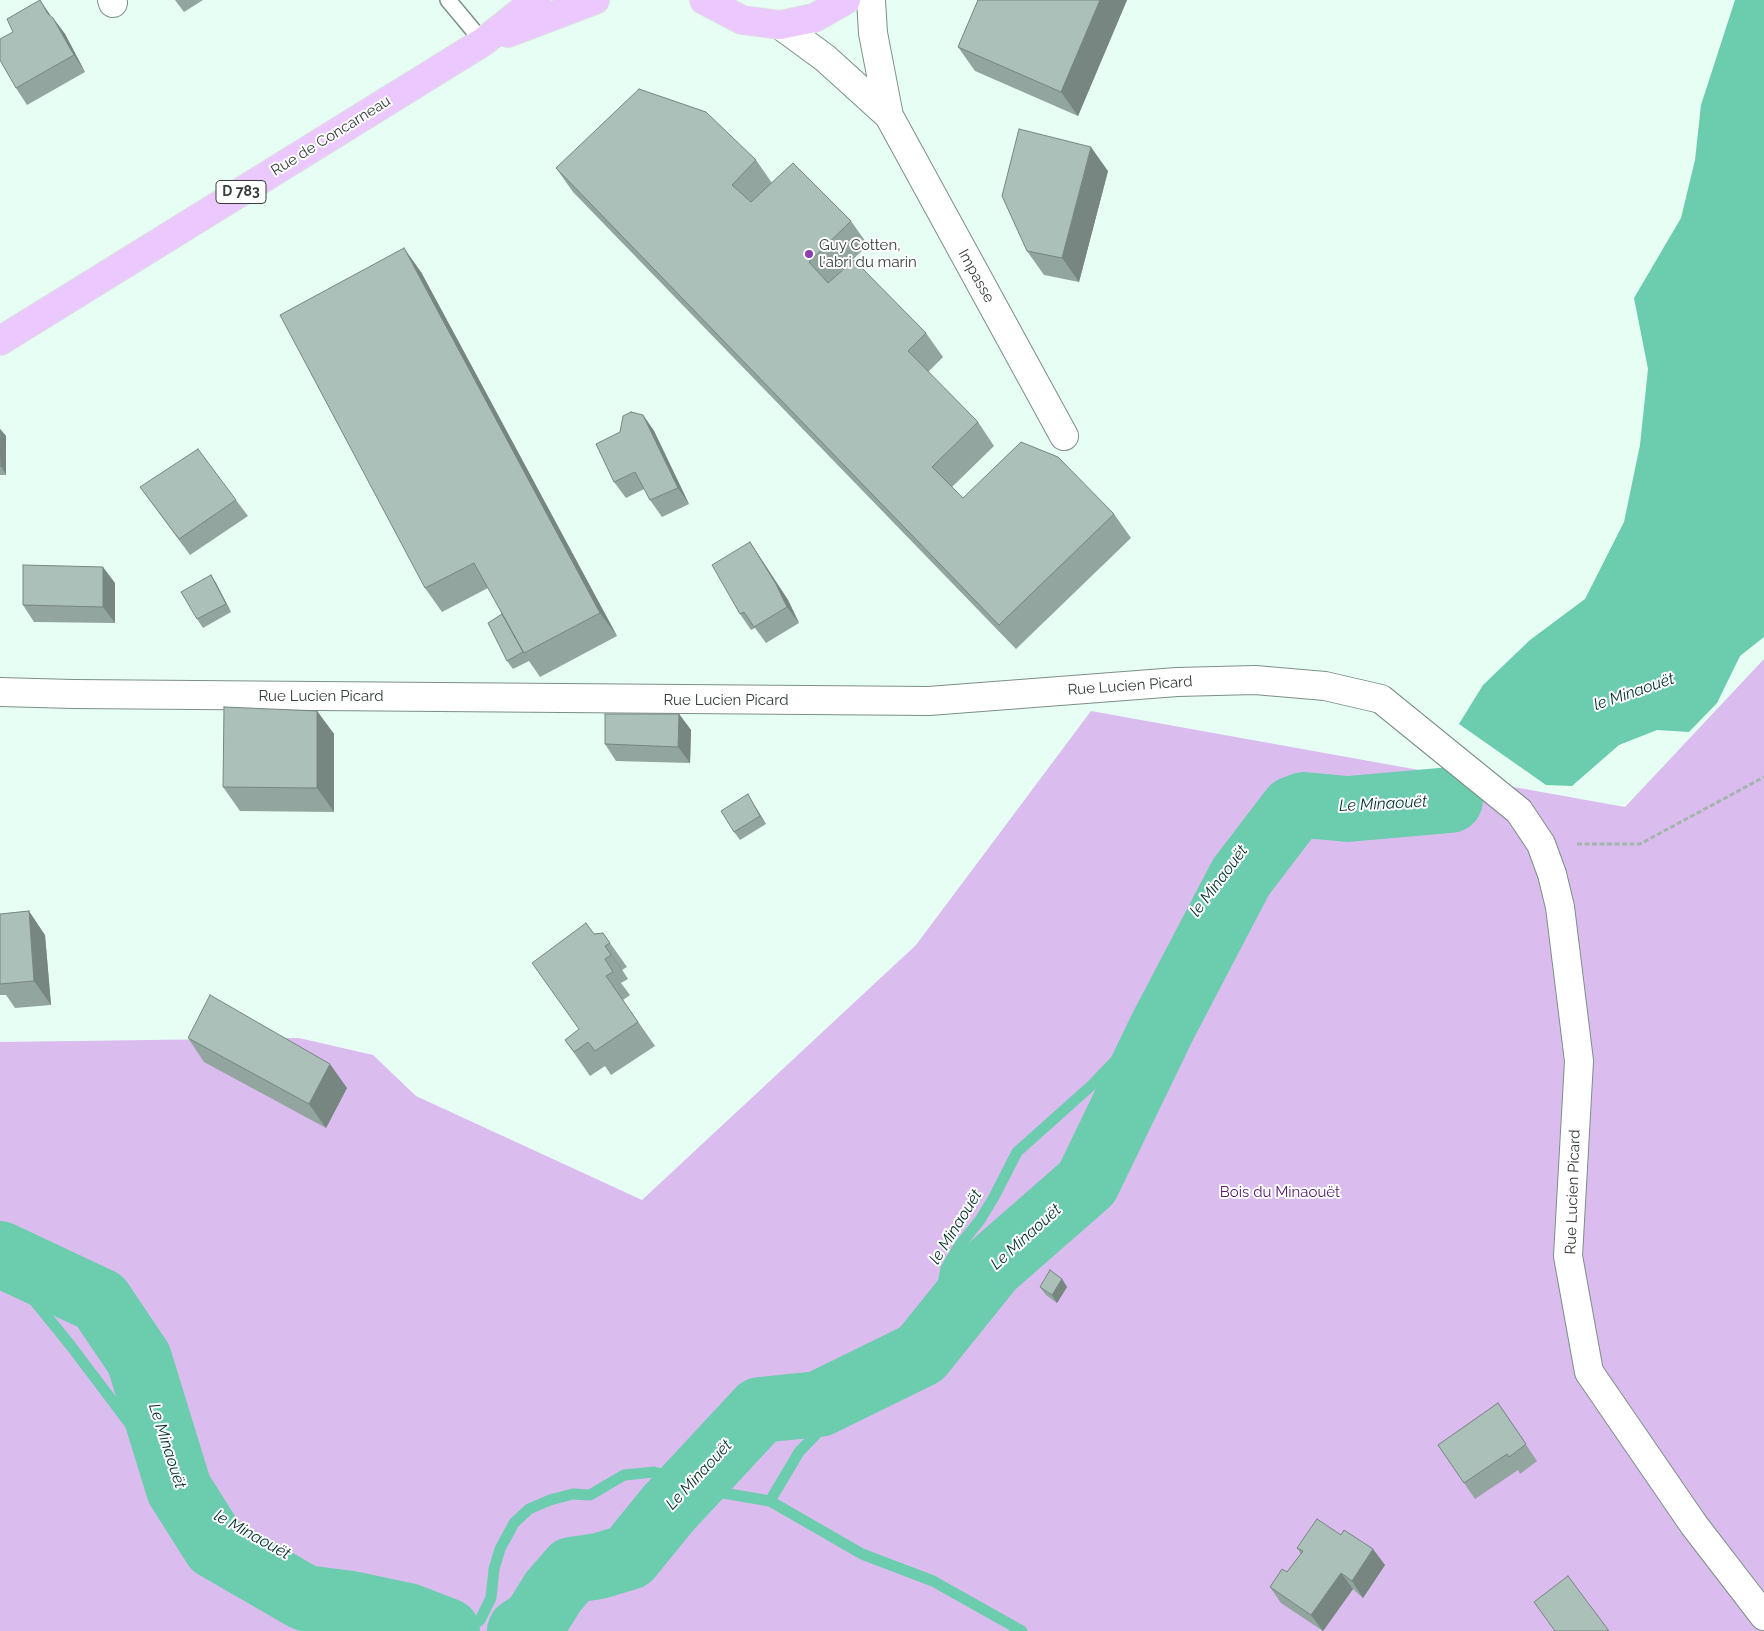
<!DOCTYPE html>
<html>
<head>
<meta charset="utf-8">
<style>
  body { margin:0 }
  canvas { display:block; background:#e7fef5 }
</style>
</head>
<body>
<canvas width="1764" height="1631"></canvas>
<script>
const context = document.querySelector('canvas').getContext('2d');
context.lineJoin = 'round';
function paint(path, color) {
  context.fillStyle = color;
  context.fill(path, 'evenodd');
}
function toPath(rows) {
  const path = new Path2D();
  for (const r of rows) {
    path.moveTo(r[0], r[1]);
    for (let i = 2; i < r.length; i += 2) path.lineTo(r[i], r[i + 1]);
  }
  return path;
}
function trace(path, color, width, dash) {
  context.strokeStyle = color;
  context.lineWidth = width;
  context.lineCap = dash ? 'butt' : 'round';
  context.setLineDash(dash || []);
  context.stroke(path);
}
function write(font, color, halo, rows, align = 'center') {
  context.font = font + ' Raleway,sans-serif';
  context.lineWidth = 4;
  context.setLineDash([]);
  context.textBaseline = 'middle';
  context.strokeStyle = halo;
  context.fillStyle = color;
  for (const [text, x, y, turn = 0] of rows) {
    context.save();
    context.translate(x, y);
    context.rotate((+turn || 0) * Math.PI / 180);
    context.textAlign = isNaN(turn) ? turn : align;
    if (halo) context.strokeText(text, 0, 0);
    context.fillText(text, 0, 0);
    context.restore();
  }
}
paint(toPath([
  [1764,659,1764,1631,0,1631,0,1042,299,1038,373,1055,416,1096,642,1200,916,945,1091,711,1625,807]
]), '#dbbcee');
paint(toPath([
  [1735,0,1764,0,1764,637,1740,656,1717,703,1689,732,1657,730,1619,745,1572,786,1546,785,1459,724,1483,685,1530,640,1585,599,1624,522,1640,445,1648,369,1634,298,1681,218,1695,160,1701,105]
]), '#6ccdae');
trace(toPath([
  [0,1263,16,1278,71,1346,172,1480,185,1507,200,1525,222,1540,297,1577,322,1593,359,1631],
  [770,1501,799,1452,821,1429,866,1397,894,1389,911,1375,928,1341,936,1319,946,1268,959,1246,980,1220,994,1197,1017,1152,1092,1085,1116,1060,1142,1045,1162,1037,1177,1019,1183,993,1185,969,1193,946,1219,902,1234,883,1253,864,1273,835,1308,809,1365,791,1391,789,1425,780],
  [466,1631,480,1620,491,1598,494,1569,500,1549,514,1523,529,1509,550,1500,573,1494,590,1495,624,1475,654,1472,692,1481,723,1493,770,1501,862,1554,933,1581,1022,1631]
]), '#6ccdae', 11);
trace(toPath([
  [0,1254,100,1301,139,1359,179,1489,215,1546,305,1598,351,1604,408,1616,447,1631],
  [520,1631,535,1621,553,1592,572,1570,599,1566,629,1557,668,1509,760,1410,819,1404,921,1354,991,1267,1087,1183,1163,1026,1241,877,1293,809,1304,805,1348,809,1450,800]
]), '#6ccdae', 66);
const service = toPath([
  [448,0,483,42]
]);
const minor = toPath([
  [112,0,113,3],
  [871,0,873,33,889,116,1064,436],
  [780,25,825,58,889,116],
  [0,692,73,694,929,701,1177,682,1255,680,1325,686,1381,699,1519,811,1541,844,1552,874,1560,907,1579,1061,1568,1256,1589,1372,1694,1525,1764,1616]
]);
const primary = toPath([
  [704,0,742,20,780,25,814,18,846,0],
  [508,33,595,0],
  [0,341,483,42,536,0]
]);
trace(service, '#7b8f87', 18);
trace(minor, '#7b8f87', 30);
trace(primary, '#dfe0e0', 30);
trace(toPath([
  [1577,844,1640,844,1764,777]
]), '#a3b5ae', 3, [5, 2.5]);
trace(service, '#fff', 15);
trace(minor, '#fff', 28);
trace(primary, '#ebc8fe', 28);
paint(toPath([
  [175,0,203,0,184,12],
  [978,0,1127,0,1078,116,975,71,958,47],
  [51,17,53,18,65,34,85,72,27,105,16,88],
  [756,160,772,183,851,221,868,245,841,271,926,333,943,357,928,372,978,422,994,446,952,487,963,498,1114,514,1131,538,1016,649,573,192,556,168],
  [1108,171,1079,282,1044,275,1027,251],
  [421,272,617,636,540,677,529,661,513,669,507,661,502,614,488,588,442,612,425,588],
  [643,415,654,431,689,504,662,517,650,500,644,489,626,498,614,482,620,432],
  [0,429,6,436,6,475,0,475],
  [140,487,236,500,248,516,190,555],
  [750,542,788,600,799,623,766,643,755,628,751,630,740,614],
  [211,575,216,583,231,612,203,628,197,619],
  [115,583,115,623,34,622,23,605],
  [317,711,334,734,334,812,240,811,223,787],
  [679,714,691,730,690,763,616,761,605,744],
  [753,803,766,824,740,840,734,832],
  [0,914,45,935,51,1005,15,1008,6,995,0,995],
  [603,933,627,967,622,970,628,979,621,983,630,995,623,1000,655,1046,611,1075,605,1066,590,1076,565,1040,579,1030,594,934],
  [188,1038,347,1088,326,1128,204,1062],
  [1062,1279,1067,1287,1057,1303,1046,1295,1040,1287],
  [1498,1403,1537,1461,1520,1474,1518,1470,1475,1499,1438,1445],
  [1297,1548,1385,1565,1363,1598,1353,1589,1323,1631,1281,1603,1270,1587,1287,1572,1301,1554]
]), '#92a59e');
paint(toPath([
  [40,0,51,16,48,14],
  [1100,0,1127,0,1078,116,1061,92],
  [53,18,65,34,85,72,74,55],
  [1091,147,1108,171,1079,282,1062,258],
  [404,248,421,272,617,636,600,613],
  [643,415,654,431,689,504,678,488],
  [0,429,6,436,6,475,1,466],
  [750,542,788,600,799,623,787,607],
  [103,567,115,583,115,623,103,607],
  [211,575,216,583,231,612,226,604],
  [317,711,334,734,334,812,317,788],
  [679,714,691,730,690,763,678,747],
  [748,794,753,803,766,824,760,816],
  [29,911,45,935,51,1005,34,981],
  [605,946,622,970,628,979,611,955],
  [330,1064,347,1088,326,1128,309,1104],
  [1062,1279,1067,1287,1057,1303,1052,1295],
  [1373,1549,1385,1565,1363,1598,1352,1581],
  [1341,1573,1353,1589,1323,1631,1311,1615]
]), '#778681');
const building = toPath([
  [40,0,48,14,53,18,74,55,16,88,0,60,0,39,13,32,7,19,40,0],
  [978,0,1100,0,1061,92,958,47,978,0],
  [639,89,706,112,756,160,732,185,751,202,793,163,851,221,809,262,828,283,854,260,926,333,908,351,978,422,932,467,963,498,1021,442,1058,457,1114,514,999,625,556,168,639,89],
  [1019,129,1091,147,1062,258,1027,251,1002,196,1019,129],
  [404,248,600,613,524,653,474,563,425,588,280,315,404,248],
  [631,412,643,415,678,488,650,500,635,472,614,482,596,444,620,432,623,416,631,412],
  [0,438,1,466,0,467,0,438],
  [198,449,236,500,179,539,140,487,198,449],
  [750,542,776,584,787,607,754,627,744,612,740,614,712,565,750,542],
  [23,565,103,567,103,607,23,605,23,565],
  [211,575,226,604,197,619,181,592,211,575],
  [502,614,523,652,507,661,488,623,502,614],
  [224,707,317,711,317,788,223,787,224,707],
  [605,714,679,714,678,747,605,744,605,714],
  [748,794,760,816,734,832,721,811,748,794],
  [29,911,34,981,0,984,0,914,29,911],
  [586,923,594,934,603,933,610,943,605,946,611,955,605,959,613,972,606,976,638,1022,595,1051,588,1042,574,1052,565,1040,579,1029,532,963,586,923],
  [210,995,330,1064,309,1104,188,1038,210,995],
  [1050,1270,1062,1279,1052,1295,1040,1287,1050,1270],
  [1498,1403,1526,1444,1509,1457,1507,1454,1464,1483,1438,1445,1498,1403],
  [1317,1519,1341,1535,1344,1530,1373,1549,1352,1581,1341,1573,1311,1615,1270,1587,1282,1569,1287,1572,1303,1551,1297,1548,1317,1519],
  [1568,1576,1609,1631,1555,1631,1534,1602,1568,1576]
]);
paint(building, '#aac0b8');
trace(building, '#778681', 1);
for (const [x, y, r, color] of [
  [809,254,5,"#8a3eaf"]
]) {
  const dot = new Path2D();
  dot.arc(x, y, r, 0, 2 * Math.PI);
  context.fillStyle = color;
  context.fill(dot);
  trace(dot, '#fff', 2);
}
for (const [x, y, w] of [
  [241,192,50]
]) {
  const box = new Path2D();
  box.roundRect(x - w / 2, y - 11.5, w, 23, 4);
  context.fillStyle = '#fff';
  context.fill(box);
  trace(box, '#353e3b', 1);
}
write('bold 14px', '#353e3b', null, [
  ["D 783",241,192]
]);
write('15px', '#353e3b', '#fff', [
  ["Rue de Concarneau",331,136,-32],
  ["Impasse",976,276,61],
  ["Rue Lucien Picard",1130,686,-4],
  ["Rue Lucien Picard",321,696],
  ["Rue Lucien Picard",726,700],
  ["Rue Lucien Picard",1573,1192,-88]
]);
write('15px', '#353e3b', '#fff', [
  ["Guy Cotten,",819,245],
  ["l'abri du marin",819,262]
], 'left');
write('15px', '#572270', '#fff', [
  ["Bois du Minaouët",1280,1192]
]);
write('italic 16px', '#033226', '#fff', [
  ["le Minaouët",1634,692,-19],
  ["Le Minaouët",1383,804,-3],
  ["le Minaouët",1219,881,-53],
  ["le Minaouët",956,1227,-58],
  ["Le Minaouët",1026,1237,-42],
  ["Le Minaouët",167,1446,72],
  ["Le Minaouët",699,1475,-47],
  ["le Minaouët",252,1535,29]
]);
</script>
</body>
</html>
